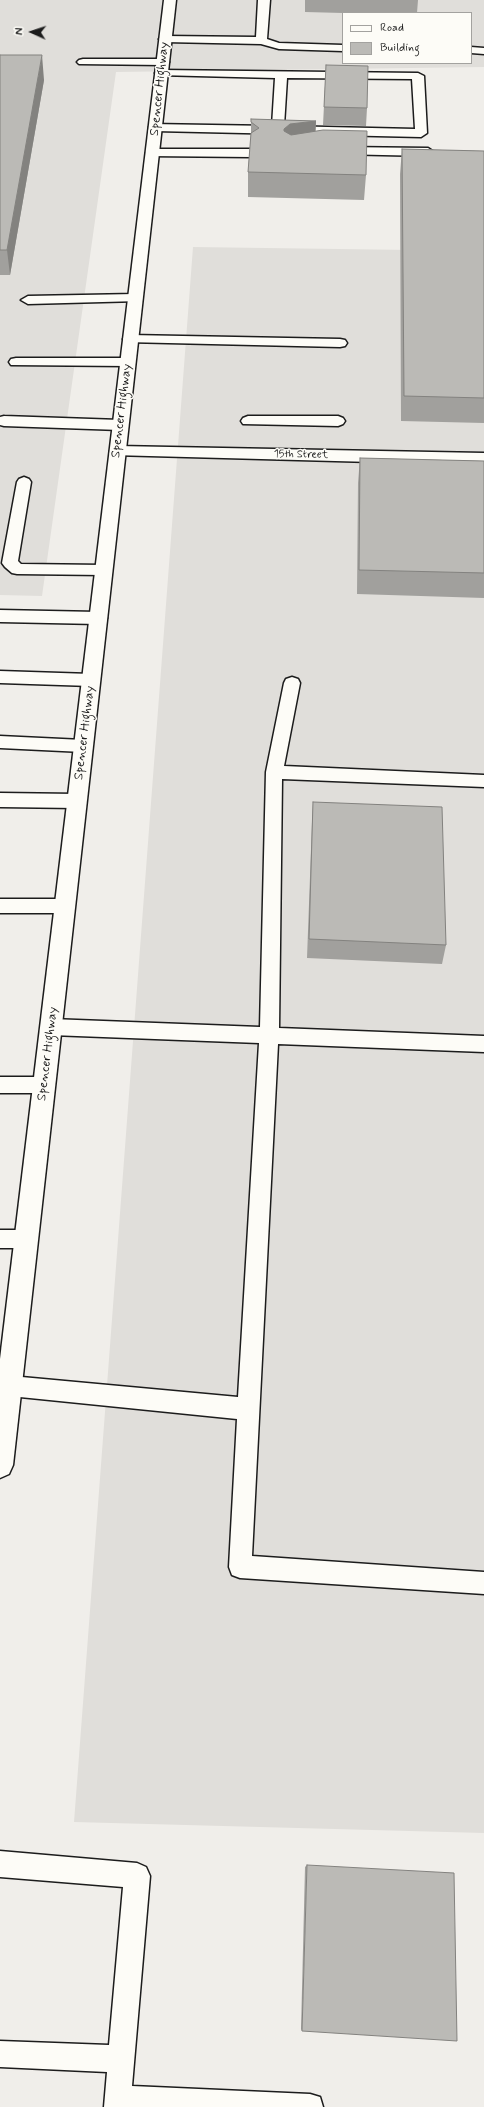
<!DOCTYPE html>
<html>
<head>
<meta charset="utf-8">
<style>
  body { margin:0 }
  #map { position:relative; width:484px; height:2107px; overflow:hidden; background:#f0eeea; font-family:Mynerve,sans-serif }
  canvas { display:block }
  .legend { position:absolute; left:342px; top:12px; width:130px; height:52px; box-sizing:border-box; background:#fdfcf7; border:1px solid #a3a29f; margin:0; padding:5px 7px; list-style:none; font-size:12px; color:#1c1c1c }
  .legend li { display:flex; align-items:center; gap:8px; height:20px }
  .legend b { width:20px; border:1px solid #a3a29f }
  .north { position:absolute; left:12px; top:12px; width:40px; height:40px; -webkit-text-stroke:3px #fdfcf7; paint-order:stroke; rotate:273deg; font-size:11px; font-weight:700; line-height:16px; text-align:center; color:#1c1c1c }
  .north::after { content:''; display:block; margin:auto; width:14px; height:18px; background:#1c1c1c; clip-path:polygon(50% 0,100% 100%,50% 72%,0 100%) }
</style>
</head>
<body>
<div id="map">
<canvas width="484" height="2107"></canvas>
<ul class="legend">
<li><b style="height:5px;background:#fdfcf7"></b>Road</li>
<li><b style="height:11px;background:#bbbab6"></b>Building</li>
</ul>
<div class="north">N</div>
</div>
<script>
const context = document.querySelector('canvas').getContext('2d');
context.lineJoin = 'round';
function paint(path, color) {
  context.fillStyle = color;
  context.fill(path, 'evenodd');
}
function toPath(rows) {
  const path = new Path2D();
  for (const r of rows) {
    path.moveTo(r[0], r[1]);
    for (let i = 2; i < r.length; i += 2) path.lineTo(r[i], r[i + 1]);
  }
  return path;
}
function trace(path, color, width, dash) {
  context.strokeStyle = color;
  context.lineWidth = width;
  context.lineCap = dash ? 'butt' : 'round';
  context.setLineDash(dash || []);
  context.stroke(path);
}
function write(font, color, halo, rows, align = 'center') {
  context.font = font + ' Mynerve,sans-serif';
  context.lineWidth = 3;
  context.setLineDash([]);
  context.textBaseline = 'middle';
  context.strokeStyle = halo;
  context.fillStyle = color;
  for (const [text, x, y, turn = 0] of rows) {
    context.save();
    context.translate(x, y);
    context.rotate((+turn || 0) * Math.PI / 180);
    context.textAlign = isNaN(turn) ? turn : align;
    if (halo) context.strokeText(text, 0, 0);
    context.fillText(text, 0, 0);
    context.restore();
  }
}
paint(toPath([
  [0,0,484,0,484,67,116,72,42,596,0,595],
  [343,13,471,13,471,63,343,63],
  [193,247,484,251,484,1833,74,1822]
]), '#e0deda');
const service = toPath([
  [258,0,270,0,267,39,279,43,343,45,343,51,279,49,261,44,165,42,159,39,165,36,256,37,258,0],
  [471,47,484,48,484,54,471,53,471,47],
  [83,59,163,59,169,62,163,65,79,64,77,62,79,60,83,59],
  [161,70,418,73,424,76,427,133,421,137,155,131,151,130,149,127,151,124,272,126,275,78,157,75,155,73,161,70],
  [287,78,412,79,415,129,284,126,287,78],
  [341,147,428,148,434,152,428,156,337,154,335,151,341,147],
  [152,149,251,149,257,153,251,157,148,156,146,153,152,149],
  [135,294,140,295,142,298,140,301,28,304,21,300,28,296,135,294],
  [130,335,340,339,345,340,347,343,345,346,340,347,125,342,123,339,125,336,130,335],
  [16,358,128,358,133,359,135,362,133,365,128,366,11,365,9,362,11,359,16,358],
  [4,416,120,420,125,422,127,425,125,428,120,430,4,426,0,425,0,417,4,416],
  [248,416,338,416,343,418,345,421,343,424,338,426,243,424,241,421,243,418,248,416],
  [24,477,29,479,31,482,18,561,21,564,104,565,109,566,112,570,109,574,104,575,17,574,12,573,5,567,2,563,17,482,19,479,24,477],
  [0,671,91,674,97,676,99,680,97,684,91,686,0,683,0,671],
  [292,677,298,679,300,683,284,766,484,775,484,787,282,779,279,1028,484,1036,484,1052,278,1044,252,1556,484,1572,484,1594,240,1578,232,1575,229,1567,237,1419,0,1395,0,1375,238,1397,259,1043,51,1035,44,1033,42,1027,44,1021,51,1019,260,1027,266,772,284,683,286,679,292,677],
  [0,736,83,740,89,742,91,746,89,750,83,752,0,748,0,736],
  [0,793,77,794,83,796,86,801,83,806,77,808,0,807,0,793],
  [0,899,65,899,71,901,74,906,71,911,65,913,0,913,0,899],
  [0,1077,44,1077,51,1079,54,1085,51,1091,44,1093,0,1093,0,1077],
  [0,1230,26,1230,33,1232,36,1239,33,1246,26,1248,0,1248,0,1230],
  [0,1851,137,1863,146,1867,150,1876,132,2086,310,2094,320,2097,323,2107,104,2107,107,2072,0,2067,0,2041,109,2045,123,1887,0,1877,0,1851]
]);
const minor = toPath([
  [118,446,484,453,484,465,112,455,110,451,112,447,118,446]
]);
const tertiary = toPath([
  [0,610,98,612,104,613,107,618,104,623,98,624,0,622,0,610]
]);
const primary = toPath([
  [164,0,176,0,13,1465,9,1474,0,1478,0,1359,164,0]
]);
trace(service, '#1c1c1c', 3);
trace(minor, '#1c1c1c', 3);
trace(tertiary, '#1c1c1c', 3);
trace(primary, '#1c1c1c', 3);
paint(service, '#fdfcf7');
paint(minor, '#fdfcf7');
paint(tertiary, '#fdfcf7');
paint(primary, '#fdfcf7');
paint(toPath([
  [305,0,418,0,417,13,343,13,305,12],
  [0,55,44,80,10,275,0,275],
  [326,65,367,108,366,126,323,125],
  [251,119,316,121,315,132,366,175,364,200,248,197,248,172,251,133],
  [402,149,484,151,484,423,401,421,400,174],
  [360,458,484,461,484,598,357,594,358,483],
  [313,802,446,945,442,964,307,958,312,822],
  [307,1865,302,2031,301,2029,305,1867]
]), '#a1a09d');
paint(toPath([
  [42,55,44,80,10,275,7,250],
  [316,121,315,146,283,154,284,129,290,124]
]), '#83827f');
const building = toPath([
  [0,55,42,55,7,250,0,250,0,55],
  [326,65,368,66,367,108,324,107,326,65],
  [251,119,316,121,290,124,284,129,284,131,291,135,323,130,367,131,366,175,248,172,251,133,259,128,251,122,251,119],
  [402,149,484,151,484,398,404,396,402,149],
  [360,458,484,461,484,573,359,570,360,458],
  [313,802,442,807,446,945,309,939,313,802],
  [307,1865,454,1873,457,2041,302,2031,307,1865]
]);
paint(building, '#bbbab6');
trace(building, '#83827f', 1);
write('11px', '#1c1c1c', '#fdfcf7', [
  ["15th Street",301,455,1]
]);
write('13px', '#1c1c1c', '#fdfcf7', [
  ["Spencer Highway",160,89,-84],
  ["Spencer Highway",122,411,-83],
  ["Spencer Highway",85,733,-83],
  ["Spencer Highway",48,1054,-83]
]);
</script>
</body>
</html>
